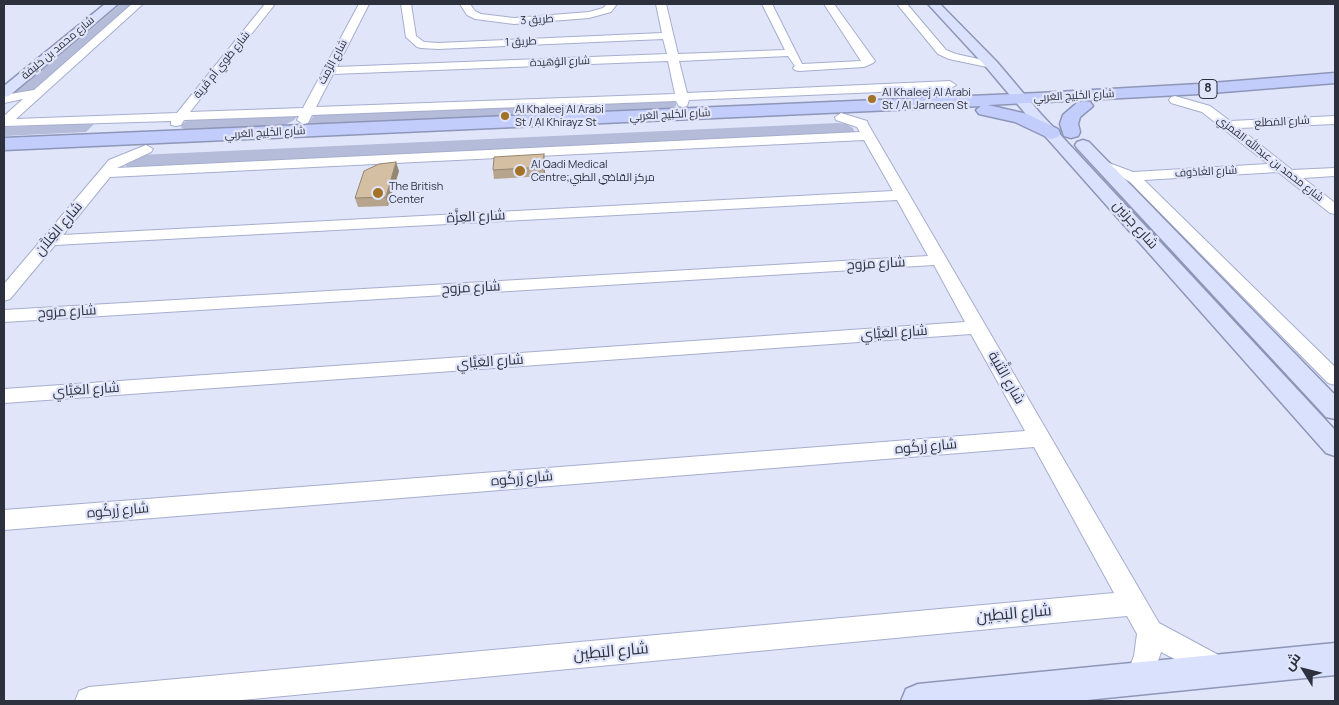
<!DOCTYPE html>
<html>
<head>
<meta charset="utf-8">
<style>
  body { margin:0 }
  #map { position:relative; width:1339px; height:705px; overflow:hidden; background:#e0e5fa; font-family:Manrope,Cairo,sans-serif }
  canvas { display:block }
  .frame { position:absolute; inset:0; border:5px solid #2d303d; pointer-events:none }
  .north { position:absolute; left:1279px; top:645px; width:50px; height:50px; -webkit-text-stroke:4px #e0e5fa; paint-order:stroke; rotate:306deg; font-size:14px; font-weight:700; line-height:20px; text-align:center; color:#2d303d }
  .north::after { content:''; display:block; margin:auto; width:18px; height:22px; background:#2d303d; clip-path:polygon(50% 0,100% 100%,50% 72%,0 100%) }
</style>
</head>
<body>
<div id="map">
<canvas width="1339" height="705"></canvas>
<div class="frame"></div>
<div class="north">ش</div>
</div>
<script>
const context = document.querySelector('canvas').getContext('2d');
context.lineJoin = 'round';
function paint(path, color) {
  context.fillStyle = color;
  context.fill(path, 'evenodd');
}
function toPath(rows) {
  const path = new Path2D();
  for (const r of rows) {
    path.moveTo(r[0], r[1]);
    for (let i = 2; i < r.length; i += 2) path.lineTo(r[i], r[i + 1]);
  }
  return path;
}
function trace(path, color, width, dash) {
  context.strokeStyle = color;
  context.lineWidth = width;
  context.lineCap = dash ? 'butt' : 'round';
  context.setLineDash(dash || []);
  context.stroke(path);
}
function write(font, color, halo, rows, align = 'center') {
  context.font = font + ' Manrope,Cairo,sans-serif';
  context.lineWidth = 4.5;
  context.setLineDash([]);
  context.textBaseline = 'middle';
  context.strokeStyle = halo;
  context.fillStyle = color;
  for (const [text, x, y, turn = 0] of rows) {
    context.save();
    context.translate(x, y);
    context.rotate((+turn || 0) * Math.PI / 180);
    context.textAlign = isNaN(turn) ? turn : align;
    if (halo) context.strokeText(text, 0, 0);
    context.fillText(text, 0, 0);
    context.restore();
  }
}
paint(toPath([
  [121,4,134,4,39,88,12,95],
  [673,100,676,102,676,106,671,109,321,126,309,123,314,115,323,113],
  [298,115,294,120,285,125,191,131,182,128,180,125,189,119],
  [95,123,86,132,4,136,4,124,7,127],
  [838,123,846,124,853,128,855,133,130,172,125,164,139,155]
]), '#b4bcd9');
const minor = toPath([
  [132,4,143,4,16,119,177,113,265,4,275,4,190,112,303,108,359,4,369,4,337,67,667,54,663,39,438,49,421,48,417,47,406,37,401,4,411,4,416,36,424,42,438,43,662,33,656,4,666,4,678,54,785,50,762,4,772,4,802,64,861,61,824,4,834,4,875,61,873,63,864,67,799,71,795,70,793,68,795,66,788,56,679,61,687,93,950,81,956,85,950,89,689,100,687,106,683,107,679,106,676,101,312,115,308,123,303,124,297,120,299,116,184,120,181,125,176,126,171,125,171,121,4,126,4,116,23,99,4,103,4,95,34,90,132,4],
  [668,61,675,94,316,107,333,74,668,61],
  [460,4,470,4,475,11,481,14,514,18,589,12,603,8,607,4,617,4,611,12,589,18,514,24,475,19,467,15,460,4],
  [897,4,907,4,946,50,956,54,996,63,998,65,992,68,949,59,938,54,897,4],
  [1175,96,1210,106,1230,121,1335,116,1335,124,1239,128,1292,170,1335,168,1335,176,1303,178,1335,203,1335,214,1330,213,1278,172,1144,180,1335,367,1335,385,1328,383,1130,182,1117,174,1096,167,1094,164,1101,160,1133,172,1268,164,1202,112,1171,103,1169,100,1171,97,1175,96],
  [841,113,867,121,868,124,1159,623,1226,659,1230,668,1226,677,1217,681,1161,652,1149,689,1139,693,1129,689,1125,679,1134,656,1137,634,1127,616,231,701,75,701,79,691,89,687,1114,593,1034,447,4,530,4,510,1025,431,971,334,4,403,4,389,965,322,934,265,4,322,4,310,928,256,897,200,55,245,10,299,4,301,4,284,109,160,146,145,153,149,151,152,117,168,860,132,857,127,836,120,835,117,841,113],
  [864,140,893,191,63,235,110,177,864,140]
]);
const major = toPath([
  [105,4,118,4,9,96,4,97,4,86,105,4],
  [928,4,940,4,997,62,1040,113,1335,430,1335,456,1326,453,1030,119,987,68,928,4],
  [1083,140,1089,142,1335,395,1335,419,1326,417,1077,148,1075,145,1077,142,1083,140],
  [1335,643,1335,675,1077,701,901,701,906,689,918,684,1335,643]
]);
const highway = toPath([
  [1335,73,1335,83,1199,94,988,105,1027,114,1058,129,1060,133,1058,137,1051,139,1015,122,979,114,976,110,981,106,4,150,4,138,1039,93,1199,84,1335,73],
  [1084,101,1090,102,1093,106,1080,117,1078,124,1080,132,1078,136,1071,138,1064,136,1060,124,1063,115,1078,102,1084,101]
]);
trace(minor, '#a6aece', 2);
trace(major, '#8e96b8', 3);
trace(highway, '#8e96b8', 3);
paint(minor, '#fff');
paint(major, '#dae1fd');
paint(highway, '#c2cdfb');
paint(toPath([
  [544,154,545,163,545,176,494,179,493,170],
  [399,171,388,206,358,207,355,198]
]), '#b7a48c');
paint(toPath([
  [544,154,545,163,545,176,543,167],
  [396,162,399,171,388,206,386,197]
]), '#958672');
const building = toPath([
  [544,154,543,167,493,170,494,157,544,154],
  [396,162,386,197,355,198,364,171,379,164,396,162]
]);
paint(building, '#d5bfa3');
trace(building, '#958672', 1);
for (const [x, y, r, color] of [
  [872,99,5,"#a27226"],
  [505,116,5,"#a27226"],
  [520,171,6,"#a27226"],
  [378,193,6,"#a27226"]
]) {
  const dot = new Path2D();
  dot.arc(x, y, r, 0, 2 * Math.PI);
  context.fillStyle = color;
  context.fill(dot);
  trace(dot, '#e0e5fa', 2);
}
write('11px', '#2d303d', '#e0e5fa', [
  ["طريق 3",537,20,-4],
  ["طريق 1",521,42,-3],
  ["شارع محمد بن خليفة",58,48,-40],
  ["شارع الرِّمث",333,62,-62],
  ["شارع الوُهَيدة",560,62,-2],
  ["شارع طَوي أم قَرية",222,65,-51],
  ["شارع الخَلِيج العَربِي",1074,96,-3],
  ["شارع الخَلِيج العَربِي",670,115,-3],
  ["شارع المَطلَع",1282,122,-3],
  ["شارع الخَلِيج العَربِي",265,133,-3],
  ["شارع محمد بن عبدالله القمزي",1270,159,38],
  ["شارع الغَادُوف",1206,172,-3]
]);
write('11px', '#2d303d', '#e0e5fa', [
  ["Al Khaleej Al Arabi",882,93],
  ["St / Al Jarneen St",882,106],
  ["Al Khaleej Al Arabi",515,110],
  ["St / Al Khirayz St",515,123],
  ["Al Qadi Medical",531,165],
  ["Centre;مركز القاضي الطبي",531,178],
  ["The British",389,187],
  ["Center",389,200]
], 'left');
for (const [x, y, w] of [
  [1208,89,18]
]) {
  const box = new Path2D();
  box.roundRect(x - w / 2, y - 9.5, w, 19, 4);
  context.fillStyle = '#e0e5fa';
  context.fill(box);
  trace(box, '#2d303d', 1);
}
write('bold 12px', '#2d303d', null, [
  ["8",1208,89]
]);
write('14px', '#2d303d', '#e0e5fa', [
  ["شارع العِزَّة",476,217,-3],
  ["شارع جرنين",1135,225,48],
  ["شارع الغِلاَّن",59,229,-50],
  ["شارع مرَوح",876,264,-3],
  ["شارع مرَوح",471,288,-3],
  ["شارع مرَوح",67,312,-3],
  ["شارع العَيَّاي",894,333,-4],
  ["شارع العَيَّاي",490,362,-4],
  ["شارع الثَّنية",1006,378,60],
  ["شارع العَيَّاي",86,390,-4],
  ["شارع زَركُوه",926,447,-5],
  ["شارع زَركُوه",522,479,-5],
  ["شارع زَركُوه",118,511,-5]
]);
write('16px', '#2d303d', '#e0e5fa', [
  ["شارع البَطِين",1014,614,-5],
  ["شارع البَطِين",611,652,-5]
]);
</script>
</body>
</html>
